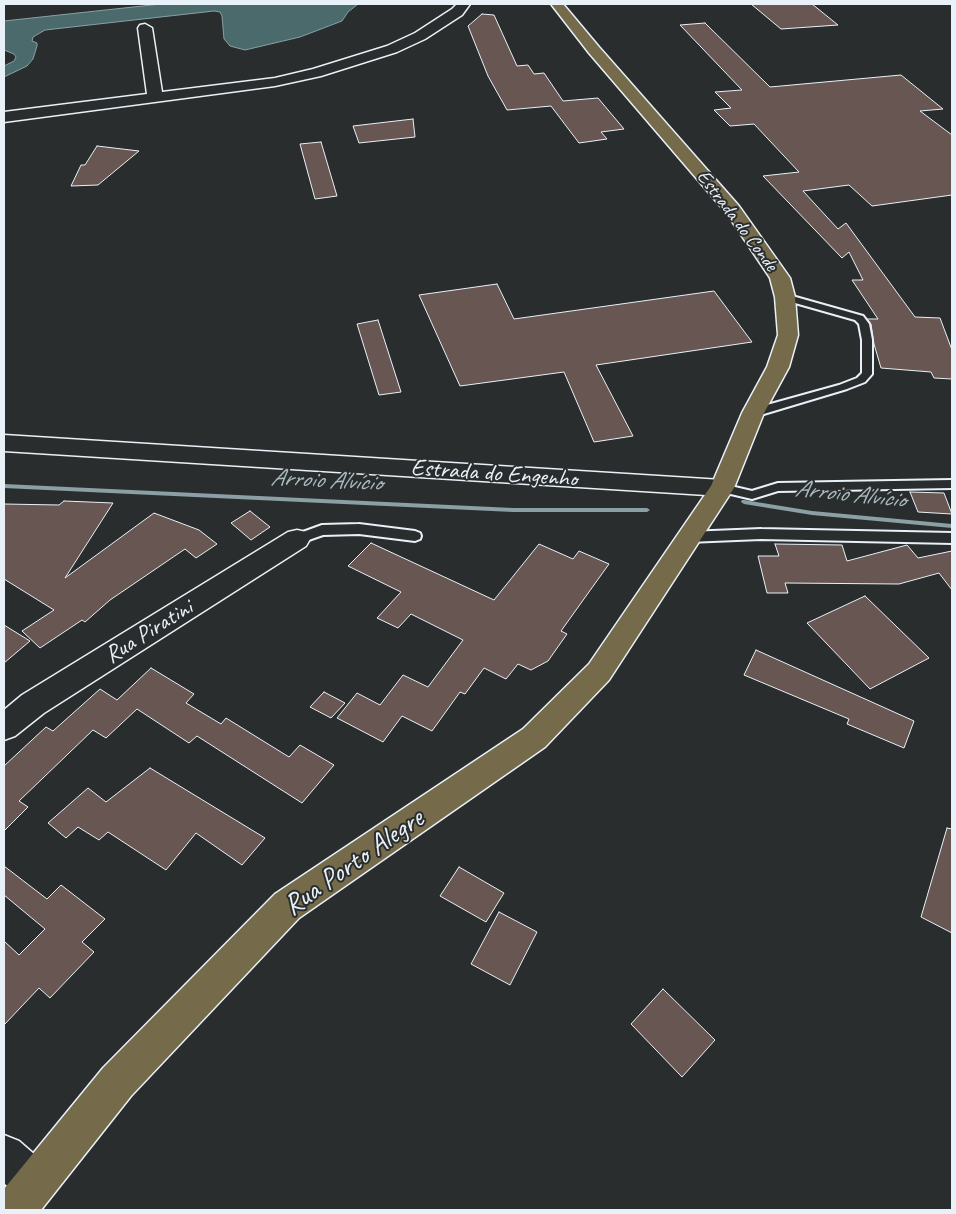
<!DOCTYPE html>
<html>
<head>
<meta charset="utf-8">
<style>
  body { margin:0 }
  #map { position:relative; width:956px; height:1214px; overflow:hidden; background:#2a2d2e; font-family:Caveat,sans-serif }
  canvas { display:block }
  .frame { position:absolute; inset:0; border:5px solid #e8f1f8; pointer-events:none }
</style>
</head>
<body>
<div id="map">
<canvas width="956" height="1214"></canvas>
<div class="frame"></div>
</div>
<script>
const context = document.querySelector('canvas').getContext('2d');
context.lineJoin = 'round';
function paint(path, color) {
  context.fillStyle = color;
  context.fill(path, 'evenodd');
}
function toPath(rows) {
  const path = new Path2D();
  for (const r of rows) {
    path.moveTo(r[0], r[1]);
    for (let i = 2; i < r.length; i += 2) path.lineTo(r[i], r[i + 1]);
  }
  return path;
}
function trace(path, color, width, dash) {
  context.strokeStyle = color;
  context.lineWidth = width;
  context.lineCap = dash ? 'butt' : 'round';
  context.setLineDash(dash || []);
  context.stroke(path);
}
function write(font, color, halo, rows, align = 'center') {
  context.font = font + ' Caveat,sans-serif';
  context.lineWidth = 4;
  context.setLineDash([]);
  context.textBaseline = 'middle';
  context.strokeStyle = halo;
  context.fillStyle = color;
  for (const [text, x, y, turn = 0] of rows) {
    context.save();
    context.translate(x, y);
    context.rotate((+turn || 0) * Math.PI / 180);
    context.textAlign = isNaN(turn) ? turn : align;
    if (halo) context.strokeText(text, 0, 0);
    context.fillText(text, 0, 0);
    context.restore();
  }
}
const water = toPath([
  [161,4,358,4,348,12,342,21,300,37,245,50,230,46,224,39,222,16,220,12,214,11,45,30,33,37,32,41,37,43,37,46,33,59,27,66,4,77,4,66,14,61,16,57,14,54,4,50,4,21,161,4]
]);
paint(water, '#4b6a6c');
trace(water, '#8aa0a4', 1);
paint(toPath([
  [4,484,513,508,647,508,650,510,647,512,513,512,4,488,4,484],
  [742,500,744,500,812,511,952,524,952,528,812,515,744,504,741,502,742,500]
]), '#8aa0a4');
const building = toPath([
  [751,4,812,4,838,25,781,29,751,4],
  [482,14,494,15,517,66,528,65,534,74,544,73,563,101,598,98,624,129,601,132,607,139,579,143,551,106,507,110,488,76,468,26,482,14],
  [705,23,770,87,901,75,943,109,920,111,952,135,952,195,872,206,849,185,803,191,838,229,846,223,915,317,940,318,952,350,952,379,934,378,931,372,881,368,874,344,871,324,867,319,878,319,852,280,863,280,849,252,842,258,763,176,799,172,754,124,730,126,714,110,731,108,715,92,742,90,680,25,705,23],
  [413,119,415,137,359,143,353,126,413,119],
  [321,142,337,196,315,199,300,144,321,142],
  [97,146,139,151,98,185,71,186,81,165,85,165,97,146],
  [497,284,514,319,714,291,752,342,596,365,633,436,594,442,564,372,460,386,419,295,497,284],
  [378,320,401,392,379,395,357,324,378,320],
  [910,492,944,493,952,514,918,512,910,492],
  [64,501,113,503,65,578,154,513,199,530,217,544,196,558,185,549,110,600,85,622,82,620,40,648,22,631,54,610,4,579,4,504,59,505,64,501],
  [250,511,270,527,251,540,231,523,250,511],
  [371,543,494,600,539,544,573,559,579,551,609,564,561,631,567,634,548,661,531,670,518,664,506,679,484,668,465,694,460,692,432,731,402,716,383,742,337,718,357,693,380,705,403,675,428,687,463,640,411,614,398,628,377,618,401,592,348,566,371,543],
  [775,544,842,545,847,561,907,545,918,558,952,551,952,590,939,573,899,584,785,583,788,593,767,593,758,556,779,556,775,544],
  [865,596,929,658,870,689,807,623,865,596],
  [4,625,30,641,4,663,4,625],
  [756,650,914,721,904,748,847,724,849,719,744,675,756,650],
  [151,668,194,694,186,703,221,724,226,718,289,757,300,745,334,765,302,803,197,736,189,743,137,709,106,738,93,730,19,801,28,807,4,831,4,766,46,727,53,731,100,689,117,700,151,668],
  [324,692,345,703,331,718,310,707,324,692],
  [150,768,265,838,242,865,196,833,166,870,108,832,99,840,78,827,66,838,48,823,88,788,106,802,150,768],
  [947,828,952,829,952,933,921,917,947,828],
  [4,866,47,899,61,885,105,919,82,942,94,952,50,998,39,988,4,1025,4,941,19,955,45,929,4,895,4,866],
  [459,867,504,893,486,922,440,896,459,867],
  [499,912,537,932,510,985,471,964,499,912],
  [663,989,715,1040,682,1077,631,1024,663,989]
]);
paint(building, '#685652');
trace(building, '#e8f1f8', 1);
const lane = toPath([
  [785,294,863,316,869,324,872,340,872,374,865,382,847,389,757,416,749,416,747,413,749,410,839,385,857,378,862,373,862,340,859,324,855,320,781,299,781,295,785,294],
  [952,480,952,488,778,491,752,499,718,491,716,488,722,484,752,491,778,483,952,480],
  [359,524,415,531,420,533,421,536,420,539,415,541,359,534,323,535,297,544,292,542,291,539,292,536,322,525,359,524],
  [761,529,952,533,952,543,761,539,688,542,683,540,682,537,683,534,688,532,761,529]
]);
const street = toPath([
  [457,4,470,4,462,15,425,39,397,52,321,76,275,86,4,122,4,112,147,94,138,28,140,25,145,24,152,28,162,92,275,78,313,69,387,46,415,33,452,9,457,4],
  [4,435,722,480,731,482,734,488,731,494,722,496,4,451,4,435],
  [297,530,306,532,310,539,306,546,44,713,15,736,4,740,4,710,22,695,288,532,297,530],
  [4,1135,19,1141,50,1168,56,1183,50,1198,35,1204,20,1198,4,1183,4,1135]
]);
const primary = toPath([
  [551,4,563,4,599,47,739,206,790,278,795,297,798,335,789,367,764,413,734,488,609,680,545,747,299,918,131,1096,41,1210,4,1210,4,1189,103,1068,275,894,523,729,589,664,711,486,742,413,767,367,778,335,775,297,770,278,727,214,589,53,551,4]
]);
trace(lane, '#e8f1f8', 4);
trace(street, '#e8f1f8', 3);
trace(primary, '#e8f1f8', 3);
paint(lane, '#2a2d2e');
paint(street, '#2a2d2e');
paint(primary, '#756b4b');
write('20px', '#e8f1f8', '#2a2d2e', [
  ["Estrada do Conde",737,221,53]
]);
write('24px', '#e8f1f8', '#2a2d2e', [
  ["Estrada do Engenho",494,474,4],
  ["Rua Piratini",149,632,-32]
]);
write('italic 25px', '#a9bbc0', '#2a2d2e', [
  ["Arroio Alvício",326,481,3],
  ["Arroio Alvício",850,495,6]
]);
write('29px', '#e8f1f8', '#2a2d2e', [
  ["Rua Porto Alegre",354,863,-35]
]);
</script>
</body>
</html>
